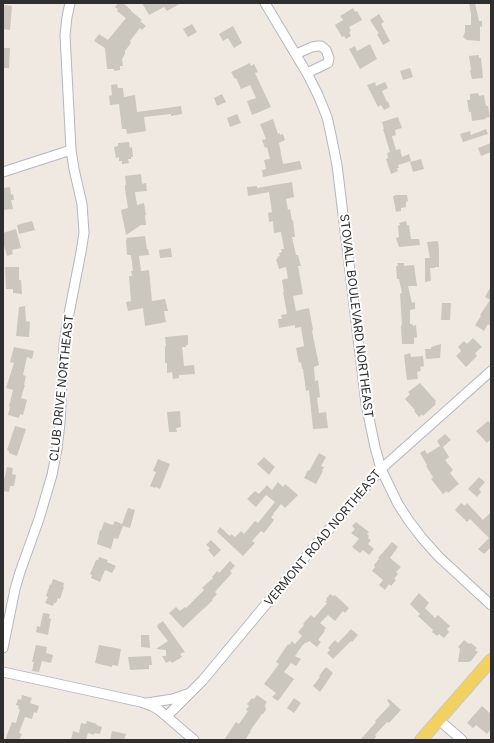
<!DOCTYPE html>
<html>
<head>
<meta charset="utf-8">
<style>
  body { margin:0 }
  #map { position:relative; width:494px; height:743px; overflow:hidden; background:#efe9e1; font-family:Inter,sans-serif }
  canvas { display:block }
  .frame { position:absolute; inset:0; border:4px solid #2e2e2e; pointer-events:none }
</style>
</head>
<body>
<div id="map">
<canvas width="494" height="743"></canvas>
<div class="frame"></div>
</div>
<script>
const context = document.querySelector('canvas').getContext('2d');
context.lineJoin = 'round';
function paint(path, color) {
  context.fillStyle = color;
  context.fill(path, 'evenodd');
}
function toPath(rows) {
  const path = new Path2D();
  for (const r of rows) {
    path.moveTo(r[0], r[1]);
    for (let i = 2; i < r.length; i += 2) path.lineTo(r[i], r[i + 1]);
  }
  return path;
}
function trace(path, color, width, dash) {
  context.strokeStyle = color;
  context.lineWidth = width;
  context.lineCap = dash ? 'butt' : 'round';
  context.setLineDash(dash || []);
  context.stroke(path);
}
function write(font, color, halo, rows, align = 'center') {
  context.font = font + ' Inter,sans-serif';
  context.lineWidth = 4;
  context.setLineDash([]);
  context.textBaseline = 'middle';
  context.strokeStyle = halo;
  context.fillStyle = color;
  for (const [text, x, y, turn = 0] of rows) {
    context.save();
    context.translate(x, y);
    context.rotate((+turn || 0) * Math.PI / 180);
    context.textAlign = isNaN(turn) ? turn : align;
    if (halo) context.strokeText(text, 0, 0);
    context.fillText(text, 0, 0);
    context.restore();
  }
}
paint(toPath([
  [118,3,123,3,131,10,131,11,142,20,140,21,146,26,142,30,140,28,130,41,131,43,125,51,125,54,122,59,123,66,120,66,120,70,114,71,114,69,107,69,105,48,94,41,99,34,108,40,126,18,117,11,118,9,115,7],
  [142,3,181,3,167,11,164,7,149,15],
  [469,3,475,3,479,21,482,21,482,27,480,26,480,41,467,40,463,37,465,32,465,25,471,25,471,14],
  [3,5,12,6,10,30,3,29],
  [353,8,355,12,357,11,362,20,349,27,351,31,349,32,351,36,346,39,344,36,342,37,335,25,343,20,340,16],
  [379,14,384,22,381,24,390,41,383,45,377,34,379,34,370,20],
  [192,24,197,32,188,37,183,29],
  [233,26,242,43,234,48,228,38,223,41,219,34],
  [370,44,377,59,360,69,349,49,355,46,357,51],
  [3,48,10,48,9,68,3,68],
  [479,55,479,58,481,58,483,78,472,79,470,71,471,70,469,56],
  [250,63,251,66,254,64,258,72,255,73,271,107,252,115,247,101,256,98,250,85,241,89,236,78,235,79,231,72],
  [410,68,413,77,403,80,400,71],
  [375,82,376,86,385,82,388,88,382,91,387,102,388,101,390,107,384,110,381,105,378,107,367,85],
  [117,84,118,88,123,88,124,97,135,95,137,112,181,106,182,114,171,116,171,114,144,117,146,131,127,134,126,129,122,129,119,104,110,105,109,96,112,95,111,85],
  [478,93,479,96,484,95,486,106,488,106,490,117,485,118,486,119,472,121,471,112,469,112,467,100,470,100,470,94],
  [222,94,226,102,217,106,214,98],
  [237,114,241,123,230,127,227,118],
  [398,117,402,128,395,130,396,135,392,136,396,150,400,149,402,157,409,154,411,161,398,165,399,168,397,168,398,171,391,174,386,159,388,158,387,153,390,152,383,129,384,129,382,122],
  [273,119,278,134,280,133,280,135,283,134,285,140,279,143,283,164,300,161,302,169,263,177,262,170,266,169,264,160,270,159,267,147,265,148,262,140,266,139,260,124],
  [486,129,488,134,472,139,471,136,472,139,463,142,460,134,470,131,471,135],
  [129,142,130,148,132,147,133,157,131,157,131,159,128,159,129,163,122,164,122,161,119,161,119,157,116,158,114,147,118,146,118,143],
  [491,143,491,152,481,156,478,148],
  [421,159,424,169,413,172,410,162],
  [141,174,142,184,146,183,147,191,135,192,137,205,144,203,146,215,145,215,146,225,141,225,126,235,121,210,128,208,125,189,125,185,126,185,125,176],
  [292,182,294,197,286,199,288,210,290,209,292,221,293,220,295,237,292,237,296,255,298,255,301,266,298,266,303,294,293,296,296,311,309,308,313,330,312,331,319,365,314,367,315,381,318,380,320,397,317,398,319,413,326,412,328,428,313,429,309,390,306,391,303,369,302,369,301,362,299,363,296,348,304,346,301,327,295,328,295,325,279,328,278,319,282,319,281,315,287,314,283,292,284,292,282,280,288,278,286,267,279,269,276,259,278,259,277,257,280,256,279,253,282,252,281,249,284,249,281,232,274,233,273,221,269,222,268,213,272,212,269,192,248,196,247,187,257,186,257,188],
  [10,187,11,195,13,194,14,200,11,200,13,209,3,210,3,191,4,191,4,188],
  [395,195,407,195,408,201,406,202,406,207,401,208,401,211,396,212,393,196,395,196],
  [32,221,35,230,19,234,17,225],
  [406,221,407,225,409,225,411,239,419,239,420,245,399,247,396,238,399,237,398,226,400,225,399,223],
  [16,229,21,248,12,250,13,254,7,256,3,242,3,233],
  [145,236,147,249,148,249,149,255,139,256,141,271,149,270,152,301,165,299,168,311,164,311,166,322,145,326,143,308,128,311,126,302,131,301,129,276,132,276,131,271,133,271,131,255,127,255,126,240,127,240,126,238],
  [438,241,439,250,439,267,435,267,435,268,430,268,431,281,425,282,425,258,430,258,427,242],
  [171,248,172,257,160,258,159,250],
  [397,263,404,263,404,266,414,265,417,286,408,286,412,303,415,302,415,309,410,310,410,324,412,324,413,326,416,325,417,337,414,338,414,344,402,344,401,326,402,325,400,294,402,293,399,279,397,279,396,266,398,266],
  [5,267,19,267,19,280,21,280,22,294,13,293,13,289,6,289],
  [491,286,491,326,488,324,484,331,475,325,481,316,480,315,490,300,485,297],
  [442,303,451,303,450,320,441,320],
  [25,306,26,321,30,322,29,337,16,336,19,307],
  [188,335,188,345,186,345,186,347,182,347,184,366,194,365,195,374,179,375,179,378,173,379,172,372,167,373,167,363,165,363,165,346,166,346,165,337],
  [473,338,482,347,475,353,477,356,466,367,456,356,461,351,458,347,464,341,467,344],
  [441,344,440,358,426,359,425,349,431,349,431,347],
  [14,347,34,351,32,359,27,357,23,375,26,376,24,385,25,385,21,398,27,400,23,415,20,414,19,418,8,415,10,407,9,406,13,390,6,388,14,363,10,362],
  [410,353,411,357,423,356,424,366,420,367,421,371,417,372,418,379,407,380,404,355],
  [420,383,436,401,435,403,436,404,423,416,422,414,419,417,414,411,415,410,405,399,410,394,408,392],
  [180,411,181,427,176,428,177,432,169,432,167,412],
  [488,421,491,424,491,439,487,443,476,431],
  [15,426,26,429,17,456,9,453,9,451,7,450],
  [445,434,451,440,443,447,449,457,445,460,453,470,450,473,459,484,448,493,447,491,443,494,431,479,433,477,426,466,427,465,420,453,425,450,427,454,440,446,437,441],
  [319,453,326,457,321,466,324,467,322,471,323,471,316,484,304,478,308,470,309,471],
  [264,457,275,467,269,475,257,464],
  [158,459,170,464,160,489,156,487,155,488,150,486,156,472,153,471],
  [7,467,13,468,12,474,16,475,14,486,10,486,9,492,3,491,3,484],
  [479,477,485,482,479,489,481,492,477,497,468,489],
  [278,482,283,487,285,484,298,495,285,508,281,504,273,514,274,514,271,517,274,520,264,533,261,531,252,541,255,543,243,556,217,532,220,527,230,536,231,534,235,537,241,531,244,534,255,521,258,523,275,502,266,495,256,507,247,499,255,491,259,494,267,485,272,490],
  [461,503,465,506,467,503,483,520,491,512,491,547,484,554,478,549,489,538,470,519,467,522,455,510],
  [128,508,135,510,130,528,123,526,118,539,114,538,111,549,97,544,100,530,101,531,104,522,113,525,115,521,122,524],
  [356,522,369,532,367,534,369,536,368,538,371,540,368,544,374,549,369,555,363,550,360,553,352,547,359,539,351,533,355,529,352,526],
  [211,540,221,550,214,557,208,550,210,548,206,545],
  [392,542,398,547,390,558,401,567,396,572,398,574,394,579,396,580,391,586,389,584,385,590,379,585,383,580,372,571,375,567,374,565,379,559,378,558],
  [99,557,108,560,107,562,116,566,112,573,105,570,100,582,91,578,92,575,90,574,96,560,98,560],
  [230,561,235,566,230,571,232,573,215,592,217,594,212,599,213,600,183,628,169,613,176,607,180,611,185,607,186,608,204,590,202,588,213,578,212,577,217,571,219,573],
  [53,579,64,583,63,587,64,587,60,599,58,598,56,603,54,603,53,606,45,603,48,597,46,596,50,584,51,585],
  [419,593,429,603,425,608,435,618,438,615,450,626,447,629,449,632,444,638,439,634,437,636,432,632,433,630,418,616,420,614,410,604],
  [330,594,333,596,335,595,349,608,345,613,343,611,335,621,328,615,320,623,326,628,324,631,325,631,318,640,321,642,317,647,309,641,307,643,306,642,302,646,295,656,301,659,296,666,291,663,284,672,294,679,278,701,272,697,276,693,264,684,279,664,276,662,288,644,289,645,292,641,295,644,302,636,298,632,304,625,303,624,311,615,314,618,327,603,325,602,327,600,326,599],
  [43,613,50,614,49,618,51,619,48,635,36,632,37,626,40,627],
  [163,621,185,652,180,654,182,657,172,663,170,661,166,663,162,656,166,656,166,650,156,649,168,641,157,627,158,626,157,625],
  [351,629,358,635,352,642,351,641,333,659,327,653,330,650,328,648,335,640,338,643],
  [141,635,149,635,150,648,141,647],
  [464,640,469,644,471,643,477,648,475,650,478,652,471,661,468,662,458,662,460,649,458,647],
  [36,645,47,647,46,653,53,655,51,663,42,661,39,672,32,671,34,662,32,662],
  [99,645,121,649,118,666,112,665,112,667,95,663],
  [151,656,152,665,149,665,149,669,130,670,128,657],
  [326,667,333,673,320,692,313,686,320,677,319,676],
  [22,695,32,698,30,703,39,706,37,713,34,712,32,719,25,717,19,733,22,734,19,740,5,740,12,722,16,723,20,709,18,709,19,706,16,705,18,699,21,700],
  [257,695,267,702,265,705,266,710,263,714,262,714,250,731,251,731,245,740,224,740,236,722,239,724,248,711,246,710,249,706,247,704,252,698,254,699],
  [294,698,301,703,294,713,287,708],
  [389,699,401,710,389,723,387,722,375,735,376,737,373,740,360,740,376,722,375,721,390,705,387,700],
  [482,706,491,714,491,729,487,734,476,725,473,728,467,723],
  [87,721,97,724,96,725,102,727,100,734,94,733,94,735,88,733,86,740,71,740,73,731,79,733,81,723,86,724],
  [112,731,126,734,124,740,110,740]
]), '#cbc7bf');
const minor = toPath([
  [265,3,308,75,318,95,327,117,331,135,337,165,366,404,375,447,381,469,398,504,409,521,422,538,438,556,491,605],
  [296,54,312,47,318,46,321,46,326,50,329,58,328,63,307,73],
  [3,172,71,150],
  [3,648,15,589,20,572,39,519,52,475,57,449,60,423,64,344,67,324,81,252,84,233,82,204,74,169,71,150,65,35,67,17,70,3],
  [3,672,141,702,152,706,159,710,194,740],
  [147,703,173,699,187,694],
  [167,716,203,680,307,555,381,469,491,371],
  [439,720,462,740]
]);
const major = toPath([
  [421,740,491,660]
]);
trace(minor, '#b4b7c1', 11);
trace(major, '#c9c9c9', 14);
trace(minor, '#fff', 9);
trace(major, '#f2d163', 12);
write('12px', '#2e2e2e', '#fff', [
  ["STOVALL BOULEVARD NORTHEAST",356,316,83],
  ["CLUB DRIVE NORTHEAST",62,388,-84],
  ["VERMONT ROAD NORTHEAST",323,538,-50]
]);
</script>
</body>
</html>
